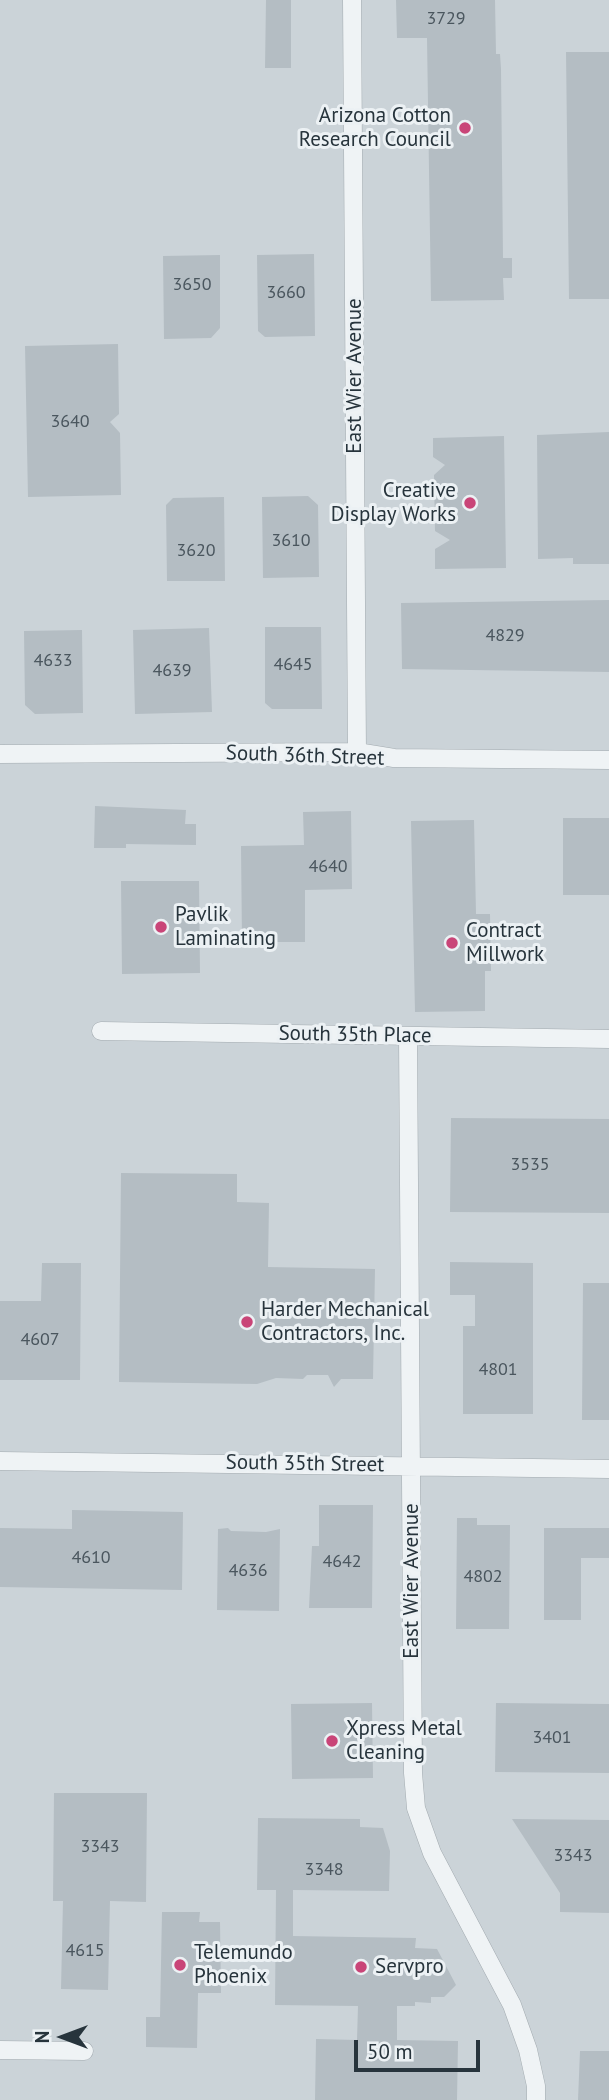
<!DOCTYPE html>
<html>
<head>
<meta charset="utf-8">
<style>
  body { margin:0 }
  #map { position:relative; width:609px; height:2100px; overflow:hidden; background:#dde3e6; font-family:"PT Sans",sans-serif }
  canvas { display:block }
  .north { position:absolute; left:28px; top:2002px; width:70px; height:70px; -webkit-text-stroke:5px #ecf1f4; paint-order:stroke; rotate:270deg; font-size:19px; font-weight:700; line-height:28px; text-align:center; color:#27343c }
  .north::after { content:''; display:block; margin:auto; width:24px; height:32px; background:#27343c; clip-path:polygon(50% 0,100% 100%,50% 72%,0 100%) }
  .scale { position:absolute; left:354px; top:2040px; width:126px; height:32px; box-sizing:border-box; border:4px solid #27343c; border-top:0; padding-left:9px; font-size:21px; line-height:24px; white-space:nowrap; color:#27343c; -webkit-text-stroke:5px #ecf1f4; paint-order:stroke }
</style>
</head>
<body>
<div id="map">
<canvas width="609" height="2100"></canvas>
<div class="north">N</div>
<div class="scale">50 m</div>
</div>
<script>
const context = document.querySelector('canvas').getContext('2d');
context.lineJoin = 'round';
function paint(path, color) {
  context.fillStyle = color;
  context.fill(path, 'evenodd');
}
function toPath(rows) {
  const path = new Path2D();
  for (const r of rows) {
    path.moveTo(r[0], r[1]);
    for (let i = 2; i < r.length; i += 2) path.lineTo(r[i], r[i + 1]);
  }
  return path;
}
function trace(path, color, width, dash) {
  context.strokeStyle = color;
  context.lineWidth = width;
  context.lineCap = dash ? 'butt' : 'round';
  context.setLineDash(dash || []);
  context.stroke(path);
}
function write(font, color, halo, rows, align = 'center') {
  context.font = font + ' "PT Sans",sans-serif';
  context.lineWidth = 6;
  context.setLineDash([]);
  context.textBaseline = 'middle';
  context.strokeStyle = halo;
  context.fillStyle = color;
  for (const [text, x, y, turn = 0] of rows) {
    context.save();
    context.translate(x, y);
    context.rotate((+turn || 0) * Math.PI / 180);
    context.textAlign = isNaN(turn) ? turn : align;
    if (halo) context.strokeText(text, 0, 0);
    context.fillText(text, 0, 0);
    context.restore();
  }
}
paint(toPath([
  [0,0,609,0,609,2100,0,2100]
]), '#cbd3d8');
paint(toPath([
  [266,0,291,0,291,68,265,68],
  [396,0,495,0,496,54,500,54,501,69,503,258,512,258,512,278,503,278,504,300,431,301,427,38,397,38],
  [566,52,609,52,609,299,569,299],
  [314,254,315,336,265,337,258,331,257,255],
  [220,255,220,328,211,338,164,339,163,256],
  [118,344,119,414,110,422,120,433,121,495,28,497,25,346],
  [609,432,609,564,573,564,573,558,538,559,537,435],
  [504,436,506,568,435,569,435,549,450,540,435,531,434,475,445,465,433,457,433,438],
  [308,496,318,505,319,577,263,578,262,497],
  [224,497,225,581,167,581,166,505,173,498],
  [609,600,609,672,402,669,401,603],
  [265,627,321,627,322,709,272,709,265,703],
  [209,628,212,712,135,714,133,630],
  [82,630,83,713,35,714,25,705,24,631],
  [95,806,186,810,185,824,196,824,196,845,126,844,126,848,94,848],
  [351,811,352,889,305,890,305,942,242,942,241,846,304,845,303,812],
  [563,818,609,818,609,895,563,895],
  [474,820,476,914,490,914,491,971,485,971,485,1011,415,1012,411,821],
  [121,881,199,881,200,973,122,974],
  [451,1118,609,1119,609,1213,450,1212],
  [121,1173,237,1174,237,1202,269,1203,268,1267,375,1269,373,1379,341,1379,334,1387,328,1375,307,1375,303,1379,276,1378,257,1384,119,1382],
  [450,1262,533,1263,533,1414,463,1414,463,1326,475,1326,475,1295,450,1295],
  [42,1263,81,1263,80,1380,0,1380,0,1301,41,1301],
  [583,1283,609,1283,609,1420,582,1420],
  [319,1505,373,1505,372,1608,309,1608,312,1546,319,1546],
  [72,1510,183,1512,182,1590,0,1587,0,1528,72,1529],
  [457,1518,477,1518,477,1525,510,1525,509,1629,456,1629],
  [228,1528,231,1531,266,1532,280,1529,279,1611,217,1610,218,1529],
  [544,1528,609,1528,609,1558,581,1558,581,1620,544,1620],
  [372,1703,373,1778,292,1779,291,1704],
  [496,1703,609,1704,609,1773,495,1772],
  [54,1793,147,1793,146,1902,110,1901,108,1990,61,1989,63,1901,53,1901],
  [258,1818,360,1819,360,1827,383,1828,390,1851,389,1891,293,1890,293,1936,416,1938,415,1948,437,1949,456,1985,444,1997,431,1997,431,2003,415,2002,415,2006,397,2006,397,2040,458,2041,457,2100,315,2100,316,2039,357,2040,358,2006,275,2005,276,1890,257,1890],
  [512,1819,609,1820,609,1913,560,1912,560,1893],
  [162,1912,200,1912,199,1922,220,1922,221,1993,198,1993,197,2048,146,2047,146,2017,160,2017],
  [580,2051,609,2051,609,2100,578,2100]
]), '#b4bdc3');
const street = toPath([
  [352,0,357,752],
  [0,754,357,752,394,758,609,760],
  [101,1031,609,1039],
  [408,1036,413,1773,416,1808,432,1853,512,2005,528,2050,536,2086,536,2100],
  [0,1461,609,1469],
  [0,2050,84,2051]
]);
trace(street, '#a3abb0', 19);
trace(street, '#eff3f5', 18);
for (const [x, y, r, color] of [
  [465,128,7,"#c94578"],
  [470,503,7,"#c94578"],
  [161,927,7,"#c94578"],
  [452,943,7,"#c94578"],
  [247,1322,7,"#c94578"],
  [332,1741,7,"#c94578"],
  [180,1965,7,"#c94578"],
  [361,1967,7,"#c94578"]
]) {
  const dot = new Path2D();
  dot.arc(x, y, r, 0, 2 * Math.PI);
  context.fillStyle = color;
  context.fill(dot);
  trace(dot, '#ecf1f4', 2.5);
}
write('18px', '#4a565e', null, [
  ["3729",446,19],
  ["3650",192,285],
  ["3660",286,293],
  ["3640",70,422],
  ["3610",291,541],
  ["3620",196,551],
  ["4829",505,636],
  ["4633",53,661],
  ["4645",293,665],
  ["4639",172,671],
  ["4640",328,867],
  ["3535",530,1165],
  ["4607",40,1340],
  ["4801",498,1370],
  ["4610",91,1558],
  ["4642",342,1562],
  ["4636",248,1571],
  ["4802",483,1577],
  ["3401",552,1738],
  ["3343",100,1847],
  ["3343",573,1856],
  ["3348",324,1870],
  ["4615",85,1951]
]);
write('21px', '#27343c', '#ecf1f4', [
  ["Arizona Cotton",451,116,"right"],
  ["Research Council",451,140,"right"],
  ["Creative",456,491,"right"],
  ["Display Works",456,515,"right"],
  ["Pavlik",175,915],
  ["Laminating",175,939],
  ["Contract",466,931],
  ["Millwork",466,955],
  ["Harder Mechanical",261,1310],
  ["Contractors, Inc.",261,1334],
  ["Xpress Metal",346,1729],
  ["Cleaning",346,1753],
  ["Telemundo",194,1953],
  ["Phoenix",194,1977],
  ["Servpro",375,1967]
], 'left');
write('21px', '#27343c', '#ecf1f4', [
  ["East Wier Avenue",355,376,-90],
  ["South 36th Street",305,756,2],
  ["South 35th Place",355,1035,1],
  ["South 35th Street",305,1464,1],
  ["East Wier Avenue",412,1581,-90]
]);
</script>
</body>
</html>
